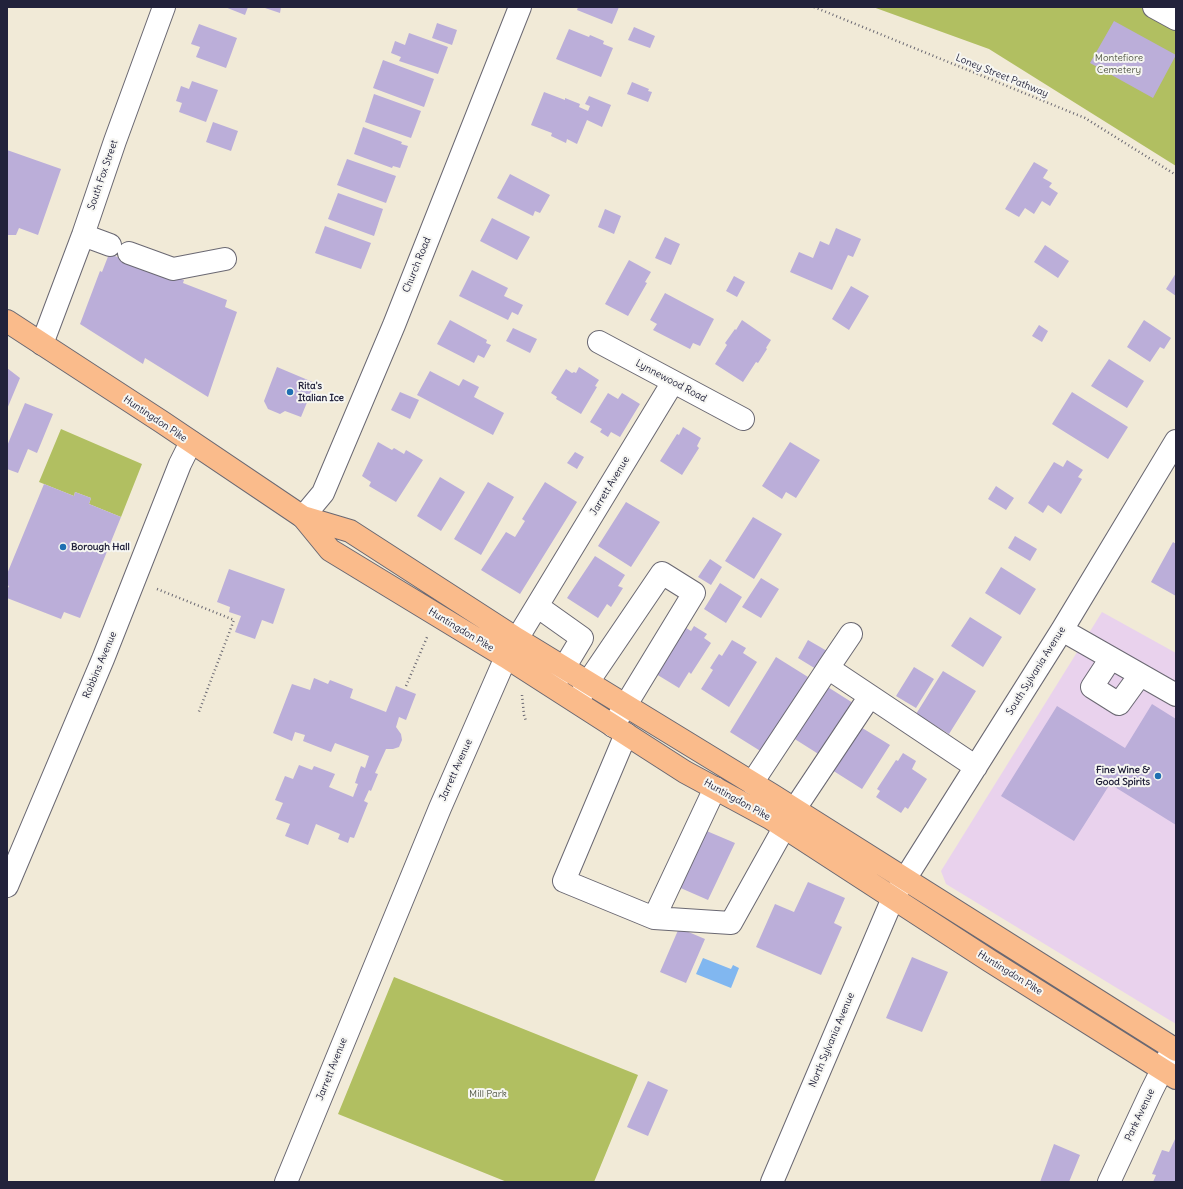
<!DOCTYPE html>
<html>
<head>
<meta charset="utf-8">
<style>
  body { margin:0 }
  #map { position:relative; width:1183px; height:1189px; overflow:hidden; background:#f1ead7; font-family:Delius,sans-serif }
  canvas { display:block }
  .frame { position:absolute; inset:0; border:8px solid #22223b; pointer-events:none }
</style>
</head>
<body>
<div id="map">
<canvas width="1183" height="1189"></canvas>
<div class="frame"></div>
</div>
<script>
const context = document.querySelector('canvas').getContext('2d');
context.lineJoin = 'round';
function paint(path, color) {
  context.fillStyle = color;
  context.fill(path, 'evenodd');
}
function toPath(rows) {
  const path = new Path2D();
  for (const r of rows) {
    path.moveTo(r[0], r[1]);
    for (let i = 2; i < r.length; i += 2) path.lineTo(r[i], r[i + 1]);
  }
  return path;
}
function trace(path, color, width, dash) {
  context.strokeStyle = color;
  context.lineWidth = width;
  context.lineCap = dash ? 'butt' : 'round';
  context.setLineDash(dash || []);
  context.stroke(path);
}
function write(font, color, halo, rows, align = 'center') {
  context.font = font + ' Delius,sans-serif';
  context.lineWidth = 4;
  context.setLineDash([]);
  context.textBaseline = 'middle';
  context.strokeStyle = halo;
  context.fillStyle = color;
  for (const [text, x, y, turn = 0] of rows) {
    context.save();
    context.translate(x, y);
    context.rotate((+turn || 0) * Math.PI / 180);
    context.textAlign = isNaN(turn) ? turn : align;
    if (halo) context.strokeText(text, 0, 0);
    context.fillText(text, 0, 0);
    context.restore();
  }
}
paint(toPath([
  [1102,612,1176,653,1176,1024,946,884,941,871]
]), '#e9d2ed');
paint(toPath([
  [873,7,1176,7,1176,166,989,49],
  [61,429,142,464,121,517,89,504,91,498,75,492,74,496,39,482],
  [394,977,638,1075,594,1182,507,1182,338,1114]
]), '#b1bf61');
paint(toPath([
  [703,958,731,969,733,965,739,968,731,988,696,974]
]), '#81b7f0');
paint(toPath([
  [225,7,248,7,245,15],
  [262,7,281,7,280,13],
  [578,7,619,7,612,24,577,10],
  [1114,21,1176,55,1153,98,1090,63],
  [437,23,457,30,452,45,432,38],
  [199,24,237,38,226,68,196,57,200,47,191,44],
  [634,27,655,36,650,48,628,40],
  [569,29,589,37,590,35,604,41,603,44,613,48,601,77,556,59],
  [409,33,448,47,438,74,399,61,401,57,391,53,395,41,405,45],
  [383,60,434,79,424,107,373,88],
  [192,81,218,90,206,122,179,112,182,103,176,101,181,86,189,89],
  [632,82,649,89,648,91,652,92,648,102,627,94],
  [544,92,565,100,565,98,580,104,579,107,588,111,590,106,585,104,589,96,611,105,602,127,587,120,577,144,567,139,566,143,551,136,552,133,531,125],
  [374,94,421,111,411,138,365,122],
  [213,122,238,131,231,151,206,142],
  [363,127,402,142,401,144,408,146,400,168,393,166,392,168,354,154],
  [7,150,61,169,38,235,19,228,16,235,7,235],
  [347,159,396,176,386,203,337,185],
  [1034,162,1048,170,1043,178,1052,183,1049,187,1058,193,1050,206,1042,201,1034,214,1025,208,1019,217,1005,209],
  [510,174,550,195,540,213,535,211,533,216,497,198],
  [338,193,383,209,374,236,328,219],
  [605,209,621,216,614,234,598,227],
  [492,218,530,237,517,260,480,241],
  [325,226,371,243,361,269,315,253],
  [836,228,861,239,853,257,848,255,832,290,790,272,799,252,813,258,820,241,829,245],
  [665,237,680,244,671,265,655,258],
  [1045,245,1069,261,1058,278,1034,262],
  [109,254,184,280,183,283,227,300,225,307,237,312,208,397,145,358,143,364,80,324,100,271,102,272],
  [629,260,651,272,645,282,647,283,628,316,605,304],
  [472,270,508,288,504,296,523,305,518,315,512,312,508,320,459,296],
  [1176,273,1176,296,1166,289],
  [734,276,745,282,737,297,726,291],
  [851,286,869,296,849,330,832,319],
  [665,293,714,319,700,346,693,343,690,349,653,330,657,324,650,320],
  [450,320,487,340,486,343,491,345,484,358,478,355,474,363,437,344],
  [742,320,771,340,766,348,767,349,758,363,756,362,743,382,715,364,727,345,725,343,735,329,736,330],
  [1144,320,1171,338,1164,349,1160,347,1150,362,1127,347],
  [1039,325,1048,331,1042,342,1032,336],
  [513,328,537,339,530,353,506,341],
  [1109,359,1144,381,1127,408,1091,386],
  [277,367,315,383,301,417,285,411,280,414,268,409,264,401],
  [579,367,599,380,595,386,597,387,581,414,556,399,557,397,551,393,566,369,572,373,574,372,576,373],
  [7,368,20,378,7,409],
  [430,371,459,386,463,379,479,387,474,397,504,413,493,435,417,395],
  [400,392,419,400,410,419,391,410],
  [1072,392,1128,427,1108,459,1052,424],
  [608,393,618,399,622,393,640,404,620,437,611,432,608,437,600,432,602,429,590,422],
  [25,403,53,414,37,453,28,449,18,473,7,469,7,446],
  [683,427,701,438,697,446,699,448,682,475,660,461,677,434,679,435],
  [378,442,392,450,394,448,404,454,406,450,423,460,396,502,369,486,371,482,362,476],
  [790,442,820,460,796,498,786,492,782,499,762,486],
  [575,452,584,457,577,469,567,463],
  [1067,460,1083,470,1078,477,1082,479,1061,514,1048,505,1043,513,1028,503,1054,462,1063,467],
  [440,477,465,492,441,531,417,516],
  [488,482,514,497,481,555,454,539],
  [545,482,577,502,520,594,481,570,506,532,515,537,525,521,522,519],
  [44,484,74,496,75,492,91,498,89,504,121,517,80,618,64,612,61,619,7,598,7,590,9,586,7,585,7,574],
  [996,486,1014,498,1006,510,988,499],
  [626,502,660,522,631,567,598,546],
  [753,517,782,534,754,579,725,561],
  [1015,536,1037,549,1030,561,1008,548],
  [1173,542,1176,544,1176,596,1151,582],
  [595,556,625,575,618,586,623,588,611,607,607,604,598,618,567,598],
  [710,559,722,567,711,585,698,577],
  [1001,567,1036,589,1020,615,985,593],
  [229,569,285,589,273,624,262,620,255,639,235,632,241,616,229,612,230,607,217,602],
  [761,578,779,589,761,618,742,607],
  [720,583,742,597,726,623,704,609],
  [970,617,1002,637,983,667,951,646],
  [683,626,691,631,694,626,707,634,704,638,711,643,691,674,689,672,679,688,656,674],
  [732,640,746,648,743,653,757,662,729,707,701,689,713,670,710,668,719,654,722,656],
  [808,640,827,651,816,669,798,658],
  [776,657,808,677,762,752,730,732],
  [914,667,934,679,916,708,896,696],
  [943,671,976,691,949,734,916,714],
  [314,678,328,684,330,680,353,689,350,698,386,712,396,686,416,694,406,720,399,717,396,727,401,734,402,740,399,747,393,749,386,749,375,773,378,774,371,791,369,790,364,801,368,803,354,838,350,837,348,843,338,839,340,834,316,824,308,845,285,836,290,824,276,819,283,803,275,800,285,776,293,779,299,765,312,770,314,766,335,774,329,787,353,797,358,784,355,783,358,774,361,766,365,768,369,756,335,743,331,752,303,741,305,735,295,732,292,741,273,733,292,684,310,690],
  [823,684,853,703,820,755,790,736],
  [1152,704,1176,719,1176,825,1110,784,1074,841,1001,796,1057,706,1125,748],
  [859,726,890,745,862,789,832,770],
  [903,753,916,761,912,769,927,779,908,809,905,807,901,813,876,797,880,791,877,789,896,760,898,761],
  [702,829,735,843,708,900,676,886],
  [808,882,845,898,834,923,842,927,821,975,756,947,775,904,794,912],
  [679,928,705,939,686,983,660,972],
  [912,957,948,972,922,1032,886,1018],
  [648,1081,668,1090,648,1136,627,1127],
  [1176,1137,1176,1182,1153,1182,1156,1175,1152,1174,1162,1150,1169,1152],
  [1054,1144,1080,1155,1069,1182,1040,1182]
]), '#bbaed9');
const minor = toPath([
  [1154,7,1176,19],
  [83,235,110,245],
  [129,253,173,269,225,259],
  [599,342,743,419],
  [42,344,83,235,115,141,164,7],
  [303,517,323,493,394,325,520,7],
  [537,606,582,638,555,683],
  [1062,630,1176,695],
  [1111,658,1092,687,1119,704,1140,675],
  [828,668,851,634],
  [579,699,588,682,662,573,694,593,613,726],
  [626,734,564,881,654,918,731,923,794,810,870,696,976,767],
  [752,783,828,668,870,696],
  [7,886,103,659,180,464,191,442],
  [654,918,715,788],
  [286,1182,440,808,506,657,673,382],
  [772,1182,893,898,1062,630,1176,441],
  [1109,1182,1151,1092,1173,1048]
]);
const major = toPath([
  [7,321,162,422,303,517,350,531,517,639,772,795,1176,1050],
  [303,517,330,550,506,657,685,772,770,818,990,961,1176,1078]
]);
trace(minor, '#6a6872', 24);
trace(major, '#6a6872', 24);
trace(toPath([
  [814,7,1085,118,1176,175],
  [157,589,234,620,198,714],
  [406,686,428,635],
  [522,695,524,715,526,721]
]), '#6a6872', 2.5, [1, 3]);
trace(minor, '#fff', 22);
trace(major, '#fabb8b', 22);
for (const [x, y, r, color] of [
  [290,392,4,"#1f6fb2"],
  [63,547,4,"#1f6fb2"],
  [1158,776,4,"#1f6fb2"]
]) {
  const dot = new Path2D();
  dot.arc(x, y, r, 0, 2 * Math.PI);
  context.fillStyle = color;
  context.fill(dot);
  trace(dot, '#f6f6f2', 1.5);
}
write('10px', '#545948', '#f6f6f2', [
  ["Montefiore",1119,58],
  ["Cemetery",1119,70],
  ["Mill Park",488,1094]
]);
write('10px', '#22223b', '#f6f6f2', [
  ["Loney Street Pathway",1002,76,22],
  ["South Fox Street",103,175,-71],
  ["Church Road",417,265,-68],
  ["Lynnewood Road",671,381,28],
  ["Huntingdon Pike",155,419,34],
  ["Jarrett Avenue",610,486,-59],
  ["Huntingdon Pike",461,630,31],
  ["Robbins Avenue",100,665,-67],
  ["South Sylvania Avenue",1036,671,-58],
  ["Jarrett Avenue",456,770,-66],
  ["Huntingdon Pike",737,800,29],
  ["Huntingdon Pike",1010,973,32],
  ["North Sylvania Avenue",832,1040,-67],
  ["Jarrett Avenue",332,1069,-68],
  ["Park Avenue",1140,1115,-65]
]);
write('bold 10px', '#22223b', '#f6f6f2', [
  ["Rita's",298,386],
  ["Italian Ice",298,398],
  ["Borough Hall",71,547],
  ["Fine Wine &",1150,770,"right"],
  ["Good Spirits",1150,782,"right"]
], 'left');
</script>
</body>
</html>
